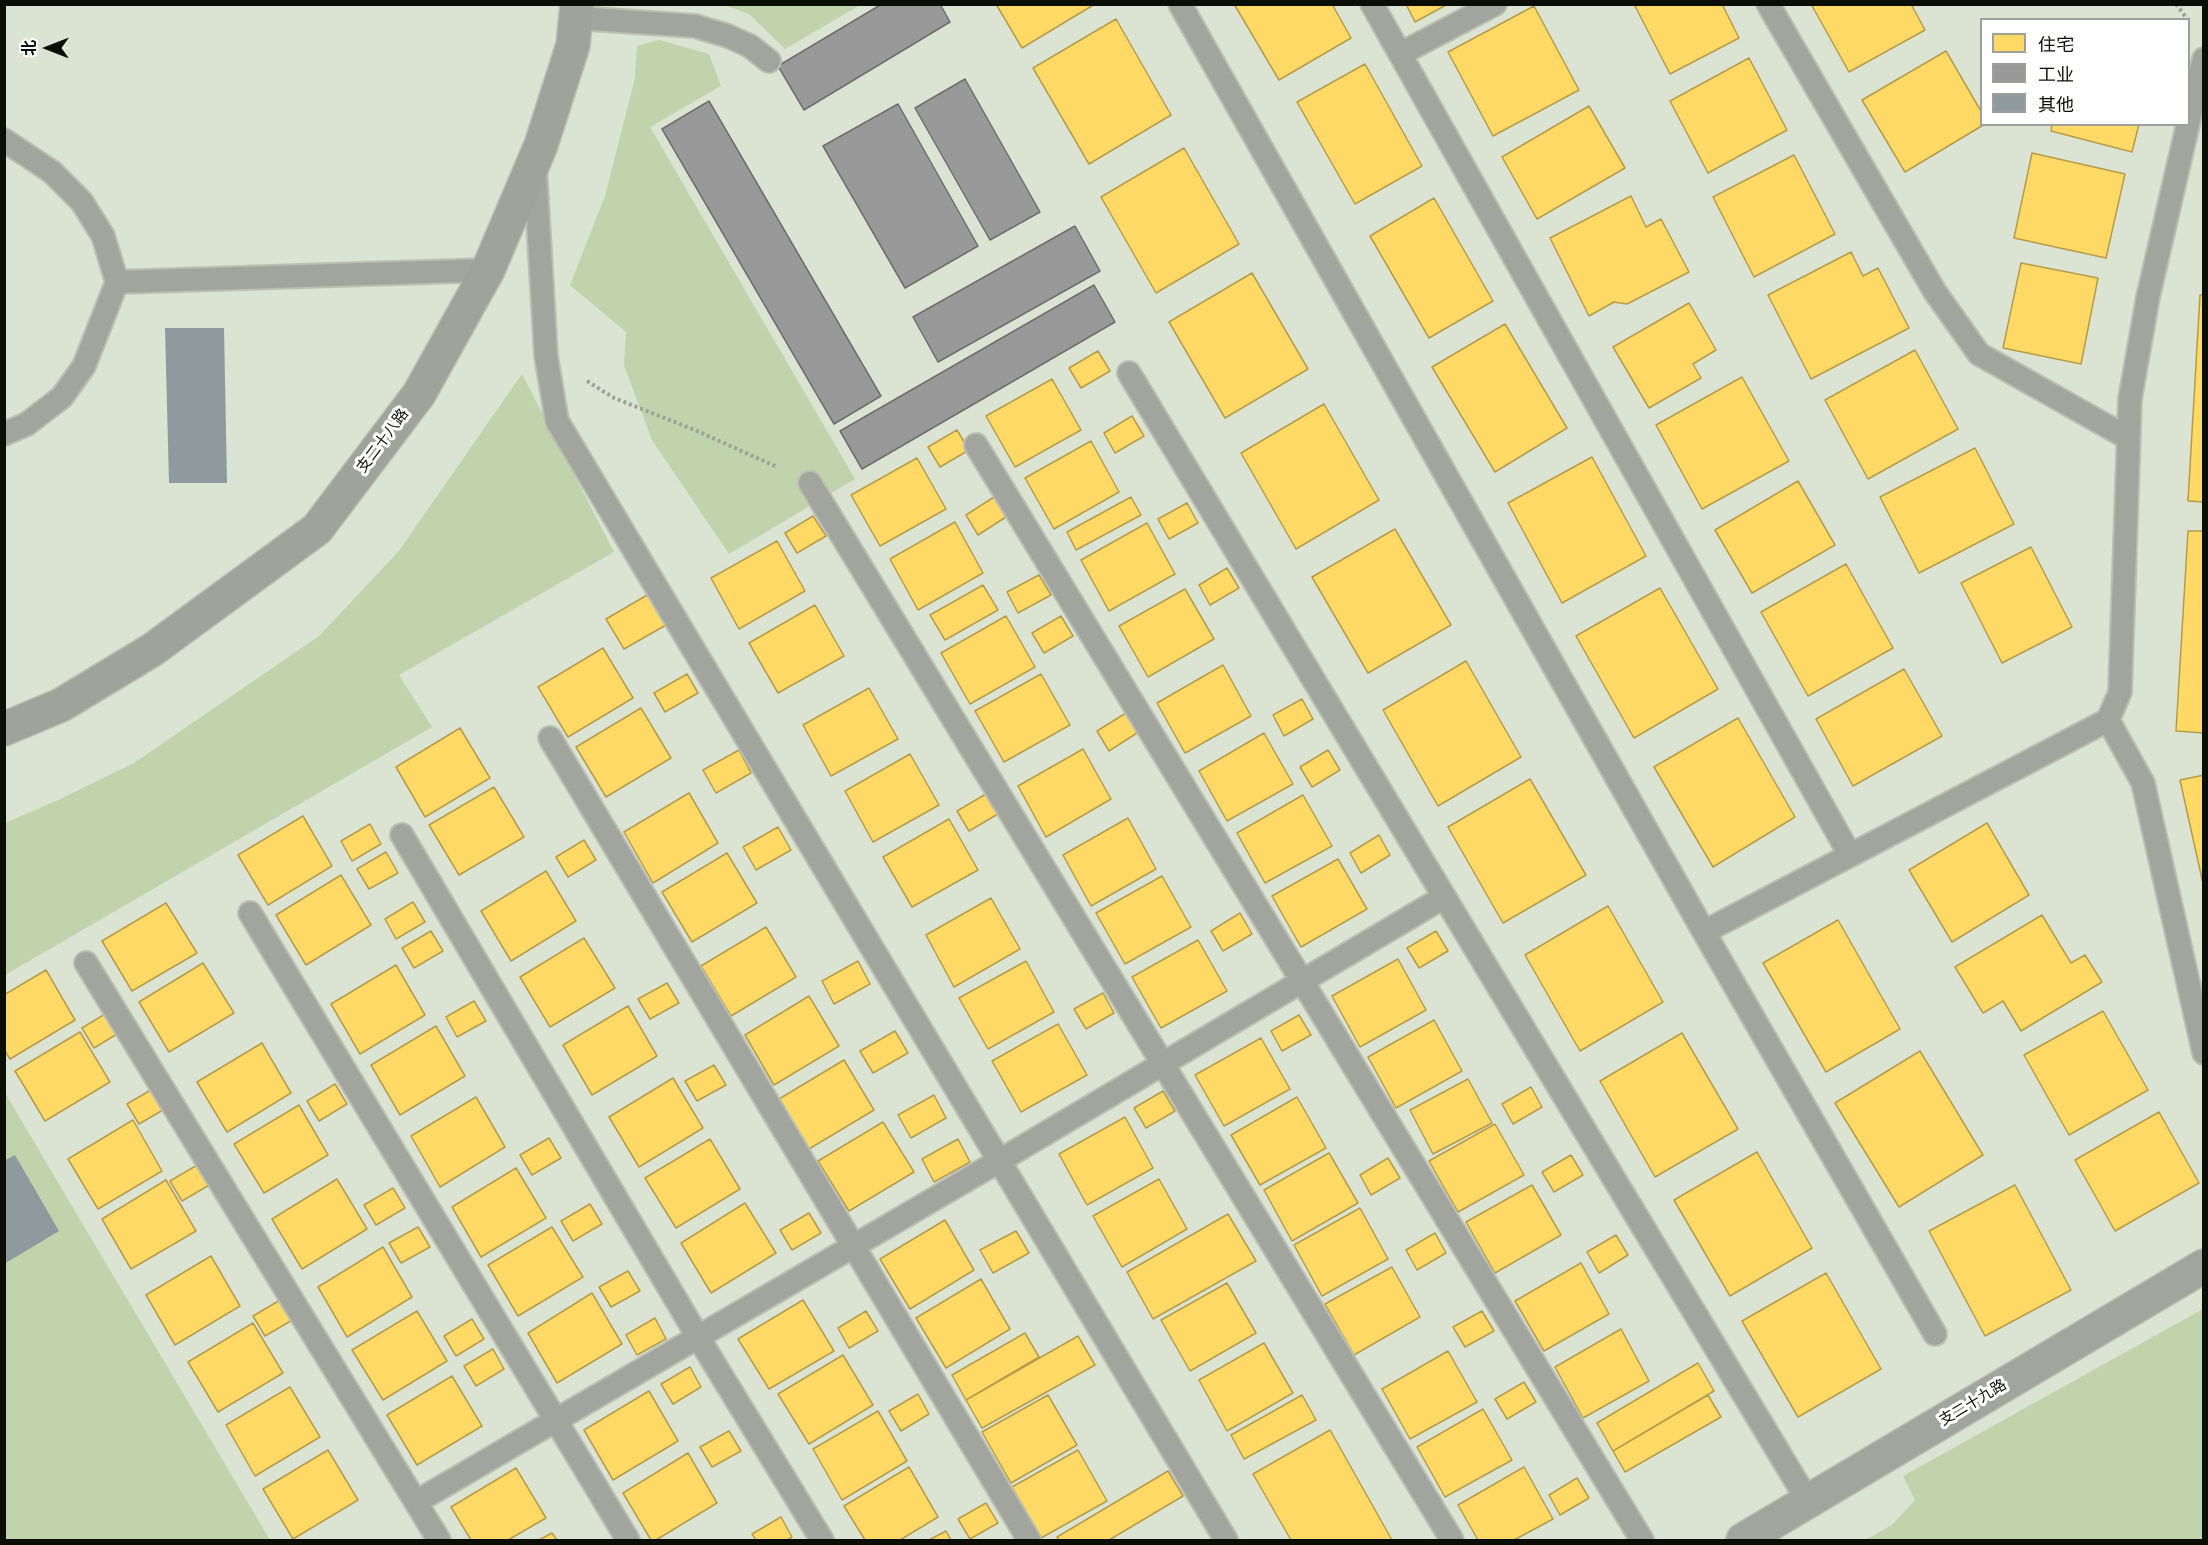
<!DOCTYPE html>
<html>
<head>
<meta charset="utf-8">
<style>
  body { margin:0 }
  #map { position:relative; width:2208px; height:1545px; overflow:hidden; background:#dbe3d2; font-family:Helvetica,"Noto Sans SC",sans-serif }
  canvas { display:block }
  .frame { position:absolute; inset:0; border:6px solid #0a0e05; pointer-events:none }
  .legend { position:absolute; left:1980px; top:18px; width:210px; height:108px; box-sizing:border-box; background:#fff; border:2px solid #9d9f9b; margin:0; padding:8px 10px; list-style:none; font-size:18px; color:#0a0e05 }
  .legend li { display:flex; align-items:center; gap:12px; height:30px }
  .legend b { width:30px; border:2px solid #9d9f9b }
  .north { position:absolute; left:18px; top:18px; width:60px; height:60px; -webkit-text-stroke:4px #fff; paint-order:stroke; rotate:270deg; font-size:16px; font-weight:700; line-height:24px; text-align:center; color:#0a0e05 }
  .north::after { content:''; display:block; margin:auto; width:21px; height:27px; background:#0a0e05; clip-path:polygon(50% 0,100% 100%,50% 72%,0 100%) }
</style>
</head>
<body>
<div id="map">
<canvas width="2208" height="1545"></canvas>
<div class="frame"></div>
<ul class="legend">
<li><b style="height:16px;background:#ffd966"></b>住宅</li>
<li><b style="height:16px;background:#999"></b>工业</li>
<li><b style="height:16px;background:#8f9a9f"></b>其他</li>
</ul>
<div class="north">北</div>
</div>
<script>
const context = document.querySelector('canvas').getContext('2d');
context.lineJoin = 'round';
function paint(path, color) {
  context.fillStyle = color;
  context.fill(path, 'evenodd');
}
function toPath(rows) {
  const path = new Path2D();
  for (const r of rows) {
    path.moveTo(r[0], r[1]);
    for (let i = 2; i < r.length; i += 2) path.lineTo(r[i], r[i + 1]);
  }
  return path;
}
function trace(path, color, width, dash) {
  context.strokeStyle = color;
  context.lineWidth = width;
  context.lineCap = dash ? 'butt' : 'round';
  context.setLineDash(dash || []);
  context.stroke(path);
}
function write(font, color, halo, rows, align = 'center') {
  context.font = font + ' Helvetica,"Noto Sans SC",sans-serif';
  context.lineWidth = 6;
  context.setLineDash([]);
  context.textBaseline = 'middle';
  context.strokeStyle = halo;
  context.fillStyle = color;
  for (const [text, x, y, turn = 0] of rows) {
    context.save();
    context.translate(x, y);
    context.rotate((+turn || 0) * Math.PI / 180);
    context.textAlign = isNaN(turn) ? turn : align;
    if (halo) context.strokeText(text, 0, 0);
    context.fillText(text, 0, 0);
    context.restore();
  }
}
paint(toPath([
  [673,5,860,5,785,49,749,14,727,6],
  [659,40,709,54,721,86,650,127,855,479,729,554,652,440,624,365,626,332,570,285,605,196,635,78,637,46],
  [522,374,614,552,399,675,432,727,5,975,5,823,56,801,134,763,319,636,398,552],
  [5,1093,270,1540,5,1540],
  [2203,1309,2203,1540,1865,1540,1892,1525,1915,1500,1903,1476]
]), '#c1d3aa');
const homes = toPath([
  [996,4,1095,4,1022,48,996,4],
  [1234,4,1332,4,1351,38,1279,80,1234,4],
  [1406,4,1448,4,1415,22,1406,4],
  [1634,4,1722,4,1739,38,1670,74,1634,4],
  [1811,4,1911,4,1925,30,1849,72,1811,4],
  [1534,6,1579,90,1493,136,1448,52,1534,6],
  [1116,19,1171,115,1089,164,1033,68,1116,19],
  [1946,51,1982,113,1982,124,1985,124,1905,172,1862,100,1946,51],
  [1749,58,1787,130,1708,173,1670,101,1749,58],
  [1365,64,1422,166,1355,204,1297,102,1365,64],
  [1589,106,1625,168,1537,219,1502,157,1589,106],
  [2052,124,2139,124,2132,152,2051,131,2052,124],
  [1184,148,1239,244,1156,293,1101,197,1184,148],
  [2032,153,2125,174,2106,258,2014,238,2032,153],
  [1794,155,1835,234,1754,277,1713,197,1794,155],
  [1631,196,1646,227,1661,219,1689,272,1627,304,1614,302,1589,316,1550,238,1631,196],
  [1434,198,1493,301,1429,338,1370,236,1434,198],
  [1851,252,1863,276,1878,268,1909,328,1811,379,1768,295,1851,252],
  [2021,263,2098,278,2081,364,2003,348,2021,263],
  [1252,273,1308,369,1225,418,1169,322,1252,273],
  [2200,295,2204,295,2204,502,2188,501,2200,295],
  [1689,303,1716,350,1693,364,1701,378,1649,408,1613,347,1689,303],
  [1505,324,1567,428,1495,472,1432,367,1505,324],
  [1915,350,1958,429,1868,479,1825,400,1915,350],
  [1098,351,1110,371,1081,388,1069,368,1098,351],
  [1742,377,1789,461,1702,509,1656,425,1742,377],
  [1052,379,1081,430,1015,467,986,416,1052,379],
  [1324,404,1379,500,1296,549,1241,453,1324,404],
  [1132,416,1144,436,1115,453,1104,433,1132,416],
  [957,430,969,450,940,467,928,447,957,430],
  [1091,441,1119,492,1054,529,1025,478,1091,441],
  [1975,448,2014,524,1919,573,1880,497,1975,448],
  [1592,457,1646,556,1562,603,1508,503,1592,457],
  [917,458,946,509,880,546,851,495,917,458],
  [1798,481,1835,545,1752,593,1715,530,1798,481],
  [994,497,1006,517,978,535,966,515,994,497],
  [1131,497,1141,515,1076,550,1067,532,1131,497],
  [1187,503,1198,523,1169,539,1158,519,1187,503],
  [813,516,826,536,797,553,785,533,813,516],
  [955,522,983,573,918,610,890,559,955,522],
  [1147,523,1175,574,1109,611,1081,560,1147,523],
  [1395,529,1451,625,1368,673,1312,577,1395,529],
  [2188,531,2204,531,2204,733,2176,731,2188,531],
  [777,541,805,591,739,629,711,578,777,541],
  [2031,547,2072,627,2002,663,1961,583,2031,547],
  [1846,564,1893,648,1808,696,1761,612,1846,564],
  [1227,568,1239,588,1210,605,1199,585,1227,568],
  [1039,575,1051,595,1018,613,1007,592,1039,575],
  [983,585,998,610,945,640,930,615,983,585],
  [1660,588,1718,689,1634,738,1576,636,1660,588],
  [1185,589,1214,639,1148,677,1119,626,1185,589],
  [649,594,666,625,624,649,606,619,649,594],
  [815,605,844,656,778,693,749,643,815,605],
  [1006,616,1035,667,970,704,941,653,1006,616],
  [1061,616,1073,636,1044,653,1032,633,1061,616],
  [603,648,633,698,568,737,538,687,603,648],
  [1466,661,1521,757,1438,806,1383,710,1466,661],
  [1223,665,1251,716,1185,753,1157,703,1223,665],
  [1904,669,1942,736,1853,786,1816,719,1904,669],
  [687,674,698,693,665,712,654,693,687,674],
  [1041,674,1070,725,1004,762,975,711,1041,674],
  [869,688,898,739,831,776,803,725,869,688],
  [1302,699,1313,719,1284,736,1273,715,1302,699],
  [641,708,671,758,606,797,576,747,641,708],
  [1126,713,1137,733,1109,751,1097,731,1126,713],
  [1738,718,1795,817,1713,867,1654,767,1738,718],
  [460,728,490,778,425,817,396,767,460,728],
  [1264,733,1293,784,1227,821,1199,771,1264,733],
  [1083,749,1111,799,1046,837,1018,786,1083,749],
  [739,750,751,773,716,793,703,770,739,750],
  [1328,750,1340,770,1312,787,1300,767,1328,750],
  [910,754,939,805,873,842,845,791,910,754],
  [2204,775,2204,888,2180,780,2204,775],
  [1530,779,1586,875,1503,923,1448,827,1530,779],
  [494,787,524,837,459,875,429,825,494,787],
  [689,793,718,843,653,883,624,832,689,793],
  [986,794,998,814,969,831,957,811,986,794],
  [1303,795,1332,846,1265,883,1237,833,1303,795],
  [303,816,332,866,268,905,238,855,303,816],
  [1128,818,1156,869,1091,906,1063,855,1128,818],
  [949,819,978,870,912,907,883,857,949,819],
  [1987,823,2029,895,1952,942,1909,870,1987,823],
  [370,824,381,844,352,861,341,841,370,824],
  [778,827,791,850,756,870,743,847,778,827],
  [1379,835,1390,855,1361,873,1350,853,1379,835],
  [584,840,596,860,568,877,556,857,584,840],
  [386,852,398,873,369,889,357,869,386,852],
  [727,853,757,903,692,942,662,892,727,853],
  [1338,859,1367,909,1301,947,1272,896,1338,859],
  [546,871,576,921,511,961,481,911,546,871],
  [341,875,371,925,306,965,276,915,341,875],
  [1162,876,1191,927,1125,964,1096,913,1162,876],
  [991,898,1020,949,954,987,926,935,991,898],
  [413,902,425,922,396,939,385,919,413,902],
  [166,903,197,953,132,991,102,941,166,903],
  [1608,906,1663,1002,1580,1051,1525,955,1608,906],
  [1240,913,1252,934,1223,951,1211,931,1240,913],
  [2042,915,2071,963,2085,955,2102,982,2021,1031,2003,1001,1983,1013,1955,967,2042,915],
  [1838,920,1900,1029,1826,1072,1763,963,1838,920],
  [766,927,796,977,731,1016,701,966,766,927],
  [431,931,443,951,414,968,402,948,431,931],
  [1436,931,1448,951,1419,968,1407,948,1436,931],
  [584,938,615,988,550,1027,520,977,584,938],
  [1198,940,1227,991,1161,1028,1132,977,1198,940],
  [1398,959,1426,1010,1360,1047,1332,996,1398,959],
  [858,961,870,984,834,1004,822,981,858,961],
  [1026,961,1054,1012,988,1049,959,998,1026,961],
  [203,963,234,1013,169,1052,139,1002,203,963],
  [396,965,425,1015,360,1054,331,1004,396,965],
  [46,970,75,1020,10,1059,4,1049,4,995,46,970],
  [667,983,679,1003,650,1019,638,999,667,983],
  [1103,993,1114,1013,1086,1029,1074,1009,1103,993],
  [809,996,839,1046,774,1085,745,1035,809,996],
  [474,1001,486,1021,457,1037,446,1017,474,1001],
  [628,1006,657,1056,592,1095,563,1045,628,1006],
  [110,1011,122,1031,94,1048,82,1028,110,1011],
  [2103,1011,2148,1090,2069,1135,2024,1055,2103,1011],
  [1299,1015,1311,1035,1282,1051,1271,1031,1299,1015],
  [1434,1020,1462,1071,1396,1108,1368,1057,1434,1020],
  [1058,1024,1087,1075,1021,1112,992,1061,1058,1024],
  [436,1026,465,1076,400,1115,371,1065,436,1026],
  [895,1031,908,1053,873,1073,860,1051,895,1031],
  [80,1032,110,1082,45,1121,15,1071,80,1032],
  [1682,1033,1738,1129,1655,1177,1600,1081,1682,1033],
  [1261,1038,1290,1089,1224,1126,1195,1075,1261,1038],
  [262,1043,291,1093,227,1132,197,1082,262,1043],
  [1920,1051,1983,1155,1899,1207,1835,1103,1920,1051],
  [844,1060,874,1110,809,1149,779,1099,844,1060],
  [714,1065,726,1085,697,1101,685,1081,714,1065],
  [673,1078,703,1128,639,1167,609,1117,673,1078],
  [1468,1079,1492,1123,1433,1154,1410,1110,1468,1079],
  [335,1084,347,1104,319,1121,307,1101,335,1084],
  [156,1087,168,1107,139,1124,127,1104,156,1087],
  [1531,1087,1542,1107,1513,1124,1502,1104,1531,1087],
  [1163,1091,1175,1111,1146,1128,1134,1108,1163,1091],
  [934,1095,946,1118,911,1138,898,1115,934,1095],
  [476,1097,505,1147,440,1187,411,1136,476,1097],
  [1297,1097,1326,1148,1260,1185,1231,1135,1297,1097],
  [299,1105,328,1155,264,1193,234,1144,299,1105],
  [2159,1112,2199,1183,2115,1231,2075,1160,2159,1112],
  [1125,1117,1153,1168,1087,1205,1059,1154,1125,1117],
  [133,1120,162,1171,98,1209,68,1159,133,1120],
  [883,1122,914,1172,849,1211,818,1161,883,1122],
  [1495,1124,1524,1175,1458,1212,1429,1161,1495,1124],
  [549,1138,561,1158,532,1175,520,1155,549,1138],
  [710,1139,740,1189,676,1228,645,1178,710,1139],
  [958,1139,970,1162,934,1182,922,1159,958,1139],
  [1757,1152,1812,1248,1730,1296,1674,1200,1757,1152],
  [1329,1153,1358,1203,1292,1241,1264,1190,1329,1153],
  [1571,1155,1583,1175,1554,1192,1542,1172,1571,1155],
  [1388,1158,1400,1178,1371,1195,1360,1175,1388,1158],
  [199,1164,211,1184,182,1201,170,1181,199,1164],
  [516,1168,546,1218,481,1257,452,1207,516,1168],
  [337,1179,367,1229,302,1269,272,1219,337,1179],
  [1159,1179,1187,1229,1122,1267,1093,1216,1159,1179],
  [166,1180,196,1231,131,1269,102,1219,166,1180],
  [1532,1185,1561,1235,1495,1273,1466,1222,1532,1185],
  [2015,1185,2071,1290,1985,1336,1929,1231,2015,1185],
  [393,1188,405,1208,376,1225,364,1205,393,1188],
  [745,1203,776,1253,711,1293,681,1243,745,1203],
  [590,1204,602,1224,573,1241,561,1221,590,1204],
  [1360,1208,1388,1259,1322,1296,1294,1245,1360,1208],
  [809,1213,821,1233,792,1250,780,1230,809,1213],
  [1228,1214,1256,1261,1153,1319,1127,1272,1228,1214],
  [945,1220,974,1270,910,1309,880,1259,945,1220],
  [418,1227,430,1247,401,1263,389,1243,418,1227],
  [552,1227,583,1277,518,1316,488,1265,552,1227],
  [1016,1231,1029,1253,993,1273,980,1250,1016,1231],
  [1435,1233,1446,1253,1417,1270,1406,1250,1435,1233],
  [1616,1235,1628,1255,1599,1273,1587,1252,1616,1235],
  [383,1247,412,1297,347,1337,318,1287,383,1247],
  [211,1256,240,1306,175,1345,146,1295,211,1256],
  [1581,1263,1609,1314,1544,1351,1515,1301,1581,1263],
  [1392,1267,1420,1317,1354,1355,1325,1304,1392,1267],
  [628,1271,640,1291,611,1307,599,1287,628,1271],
  [1826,1273,1881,1369,1798,1417,1742,1321,1826,1273],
  [981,1279,1010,1329,946,1368,916,1318,981,1279],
  [1227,1283,1256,1333,1190,1371,1161,1320,1227,1283],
  [592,1293,622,1344,557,1383,528,1333,592,1293],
  [282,1299,294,1319,265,1336,253,1316,282,1299],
  [803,1300,834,1351,769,1389,738,1339,803,1300],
  [417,1311,447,1361,383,1400,352,1350,417,1311],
  [866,1311,878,1331,849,1348,838,1328,866,1311],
  [1482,1311,1494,1331,1465,1347,1453,1327,1482,1311],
  [655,1318,666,1339,637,1355,626,1335,655,1318],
  [472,1319,484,1339,456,1356,444,1336,472,1319],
  [253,1323,283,1373,218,1412,188,1362,253,1323],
  [1621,1329,1649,1381,1583,1418,1555,1367,1621,1329],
  [1025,1333,1039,1357,966,1400,952,1375,1025,1333],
  [1078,1336,1095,1365,982,1428,966,1400,1078,1336],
  [1264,1343,1293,1393,1227,1431,1199,1380,1264,1343],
  [493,1349,504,1369,476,1386,464,1366,493,1349],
  [1448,1351,1477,1402,1410,1439,1382,1389,1448,1351],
  [843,1355,873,1405,809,1444,778,1394,843,1355],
  [1698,1363,1714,1391,1613,1451,1597,1423,1698,1363],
  [690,1367,701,1387,673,1404,661,1384,690,1367],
  [452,1376,482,1426,417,1465,387,1415,452,1376],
  [1524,1382,1536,1402,1507,1419,1495,1399,1524,1382],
  [290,1387,320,1437,255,1476,226,1425,290,1387],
  [649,1391,678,1441,613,1480,584,1430,649,1391],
  [918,1394,929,1414,901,1431,889,1411,918,1394],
  [1048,1395,1077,1445,1011,1483,982,1432,1048,1395],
  [1302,1395,1316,1420,1244,1459,1231,1435,1302,1395],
  [1708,1395,1721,1417,1625,1472,1613,1451,1708,1395],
  [1483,1409,1512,1460,1445,1497,1417,1447,1483,1409],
  [878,1411,907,1461,842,1500,813,1449,878,1411],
  [1330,1430,1392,1540,1291,1540,1253,1474,1330,1430],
  [729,1431,741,1451,712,1467,700,1447,729,1431],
  [328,1450,358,1500,293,1539,263,1489,328,1450],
  [1078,1450,1107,1501,1041,1538,1012,1487,1078,1450],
  [688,1453,717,1503,656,1540,651,1540,623,1493,688,1453],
  [909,1467,938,1517,900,1540,865,1540,844,1506,909,1467],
  [1524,1467,1553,1519,1514,1540,1478,1540,1458,1505,1524,1467],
  [516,1468,546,1518,508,1540,471,1540,451,1507,516,1468],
  [1168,1471,1183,1496,1109,1540,1059,1540,1057,1537,1168,1471],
  [1577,1478,1589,1498,1560,1515,1549,1495,1577,1478],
  [986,1503,998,1523,970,1539,958,1519,986,1503],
  [781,1517,792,1537,787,1540,756,1540,752,1534,781,1517],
  [946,1531,951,1540,929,1540,946,1531],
  [552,1533,557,1540,539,1540,552,1533]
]);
paint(homes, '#ffd966');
trace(homes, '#b69c49', 1.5);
const industry = toPath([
  [882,4,940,4,950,22,804,110,778,66,882,4],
  [965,79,1040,212,990,240,915,108,965,79],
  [709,101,881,396,834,424,662,129,709,101],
  [898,104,978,246,905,288,823,146,898,104],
  [1075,226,1100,271,938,362,913,317,1075,226],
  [1094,285,1115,322,862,469,840,431,1094,285]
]);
paint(industry, '#999');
trace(industry, '#6e6f6d', 1.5);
paint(toPath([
  [165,328,224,328,227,483,169,483],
  [15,1155,59,1231,4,1264,4,1161]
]), '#8f9a9f');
const lane = toPath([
  [1180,4,1704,932,2108,720,2120,692,2130,399,2148,297,2188,124],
  [1372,4,1850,855],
  [1768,4,1935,292,1979,354,2128,438],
  [576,18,695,26,728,36,750,46,769,61],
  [1400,54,1495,4],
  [2188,123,2204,59],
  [4,140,52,172,82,202,103,236,117,282,84,366,62,397,27,424,4,434],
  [535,168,546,356,557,421,1226,1540],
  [117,282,488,270],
  [1129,373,1808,1501],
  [976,445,1642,1540],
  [810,483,1452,1540],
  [2108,720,2143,783,2204,1053],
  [550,738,1029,1540],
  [402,835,698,1337,822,1540],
  [250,913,628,1540],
  [1704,932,1935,1334],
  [86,963,439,1540],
  [416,1502,999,1161,1444,897]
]);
const street = toPath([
  [1743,1540,2204,1266]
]);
const secondary = toPath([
  [4,729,61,705,152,650,317,529,419,394,488,270,541,145,573,45,577,4]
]);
trace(lane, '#babfb3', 26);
trace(street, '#babfb3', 36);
trace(secondary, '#babfb3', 36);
trace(toPath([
  [2176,4,2188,20],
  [587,381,614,398,695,430,777,467]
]), '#9fa29b', 4, [3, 3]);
trace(lane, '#a1a59e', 22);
trace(street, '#a1a59e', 33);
trace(secondary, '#a0a39b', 33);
write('15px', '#0a0e05', '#fff', [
  ["支二十八路",383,441,-53],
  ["支二十九路",1973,1403,-31]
]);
</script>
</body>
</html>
